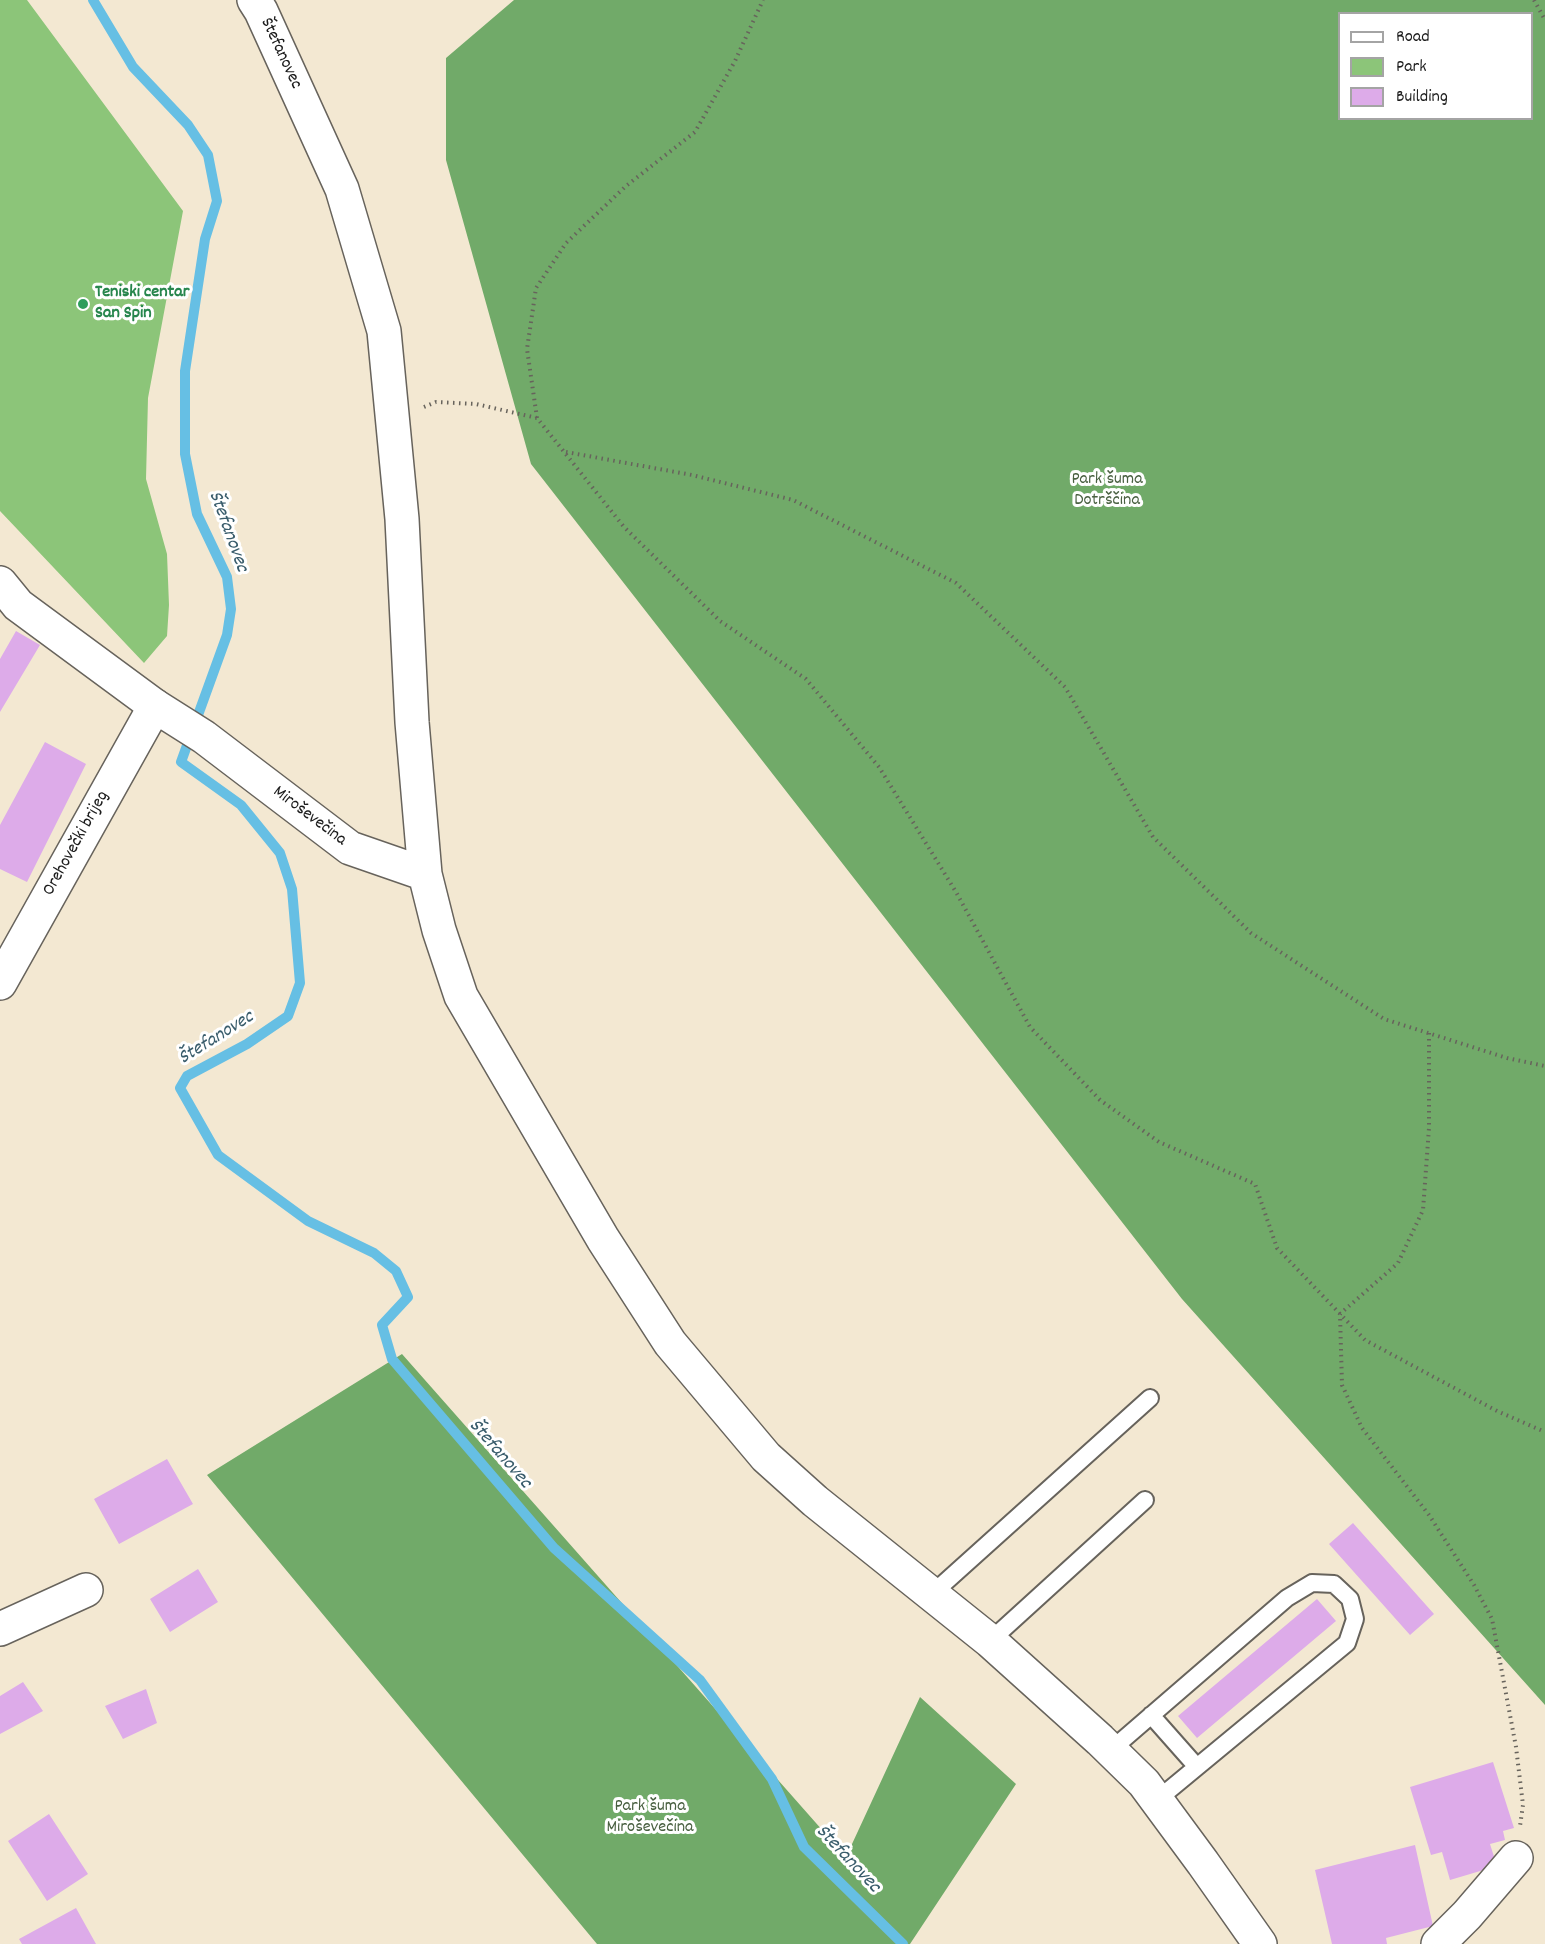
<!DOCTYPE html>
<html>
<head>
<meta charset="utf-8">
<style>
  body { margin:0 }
  #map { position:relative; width:1545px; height:1944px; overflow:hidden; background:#f3e8d2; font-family:Dekko,sans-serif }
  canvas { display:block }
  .legend { position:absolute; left:1338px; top:12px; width:195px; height:108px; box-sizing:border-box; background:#fff; border:2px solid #a4a4a4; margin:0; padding:8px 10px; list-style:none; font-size:18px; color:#1c1c1c }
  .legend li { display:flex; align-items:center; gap:12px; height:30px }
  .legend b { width:30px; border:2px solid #a4a4a4 }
</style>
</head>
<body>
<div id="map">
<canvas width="1545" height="1944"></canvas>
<ul class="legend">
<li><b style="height:8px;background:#fff"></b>Road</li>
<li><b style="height:16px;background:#8cc579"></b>Park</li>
<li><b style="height:16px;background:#ddabe9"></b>Building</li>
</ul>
</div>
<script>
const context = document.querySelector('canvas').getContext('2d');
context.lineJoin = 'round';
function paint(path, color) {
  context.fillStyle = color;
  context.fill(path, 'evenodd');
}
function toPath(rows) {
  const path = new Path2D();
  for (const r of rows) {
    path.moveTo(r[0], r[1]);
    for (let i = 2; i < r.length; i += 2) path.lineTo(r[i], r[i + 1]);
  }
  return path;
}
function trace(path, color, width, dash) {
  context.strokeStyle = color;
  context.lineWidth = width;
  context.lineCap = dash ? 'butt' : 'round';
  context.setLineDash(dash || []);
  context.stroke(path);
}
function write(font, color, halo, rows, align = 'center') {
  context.font = font + ' Dekko,sans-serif';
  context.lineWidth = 6;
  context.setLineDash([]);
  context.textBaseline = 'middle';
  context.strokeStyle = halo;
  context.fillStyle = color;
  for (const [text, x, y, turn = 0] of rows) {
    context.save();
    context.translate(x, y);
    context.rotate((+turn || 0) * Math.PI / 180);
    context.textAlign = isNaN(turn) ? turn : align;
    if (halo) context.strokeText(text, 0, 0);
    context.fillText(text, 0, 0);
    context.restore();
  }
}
paint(toPath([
  [0,0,27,0,183,211,148,398,146,479,167,554,169,605,167,636,144,663,0,511]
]), '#8cc579');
paint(toPath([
  [514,0,1545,0,1545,1705,1182,1299,531,464,446,160,446,58],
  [1340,14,1532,14,1532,118,1340,118],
  [402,1354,846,1857,920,1697,1016,1784,910,1944,597,1944,207,1475]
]), '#71aa69');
trace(toPath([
  [93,0,133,67,188,125,208,155,217,201,205,239,185,371,185,454,197,514,227,577,231,609,227,635,181,762,241,805,280,853,292,889,300,983,288,1016,247,1044,187,1076,180,1088,218,1155,308,1221,374,1253,396,1271,408,1297,382,1325,392,1359,554,1548,700,1680,772,1779,804,1847,903,1944]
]), '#66bfe4', 10);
paint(toPath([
  [16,631,40,645,0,712,0,659],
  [45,742,86,764,27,882,0,869,0,825],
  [167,1459,193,1504,119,1544,94,1499],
  [1353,1523,1434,1614,1410,1635,1329,1544],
  [198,1569,218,1602,170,1632,150,1599],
  [1317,1599,1336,1621,1197,1738,1178,1716],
  [23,1682,43,1711,0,1734,0,1696],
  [146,1689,157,1723,123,1739,105,1706],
  [1493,1762,1514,1828,1503,1831,1505,1840,1490,1844,1497,1866,1450,1880,1442,1852,1431,1855,1410,1787],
  [49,1814,88,1874,47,1901,8,1841],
  [1415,1845,1433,1926,1386,1938,1387,1944,1332,1944,1315,1870],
  [76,1908,96,1944,22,1944,19,1939]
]), '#ddabe9');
const service = toPath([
  [932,1594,1150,1398],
  [990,1641,1145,1500],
  [1151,1715,1197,1767],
  [1111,1750,1287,1598,1312,1583,1334,1584,1350,1599,1355,1619,1347,1643,1157,1800]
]);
const minor = toPath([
  [0,583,18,605,155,706],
  [0,1629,86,1590],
  [1438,1944,1467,1915,1516,1858]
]);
const tertiary = toPath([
  [254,0,261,11,342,189,384,331,402,519,412,722,425,874,439,930,461,996,603,1239,670,1343,766,1457,815,1501,990,1641,1100,1740,1144,1783,1203,1863,1260,1944],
  [0,983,155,706,204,737,350,848,425,874]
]);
trace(service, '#67635c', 20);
trace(minor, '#67635c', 36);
trace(tertiary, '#67635c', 36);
trace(toPath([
  [1534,0,1545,20],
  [424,407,436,402,476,404,537,418,624,527,720,621,806,679,879,767,956,892,1030,1027,1100,1100,1159,1142,1255,1184,1277,1248,1365,1340,1497,1411,1545,1432],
  [537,418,527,349,536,288,566,243,626,186,695,132,735,61,763,0],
  [566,452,692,475,793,500,956,583,1065,687,1153,837,1251,933,1384,1019,1507,1058,1545,1066],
  [1429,1033,1429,1128,1423,1210,1398,1263,1340,1314,1342,1385,1362,1428,1429,1515,1474,1585,1492,1619,1516,1747,1523,1805,1520,1826]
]), '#67635c', 4, [1.5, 4.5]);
trace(service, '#fff', 16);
trace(minor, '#fff', 33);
trace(tertiary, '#fff', 33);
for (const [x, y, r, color] of [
  [83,304,6,"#2e9e5b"]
]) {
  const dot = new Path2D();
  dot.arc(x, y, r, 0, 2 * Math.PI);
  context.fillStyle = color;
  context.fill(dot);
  trace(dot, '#fff', 2);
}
write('18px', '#1c1c1c', '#fff', [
  ["Štefanovec",280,54,65],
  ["Miroševečina",309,817,37],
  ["Orehovečki brijeg",77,844,-61]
]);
write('bold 18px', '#27864d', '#fff', [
  ["Teniski centar",95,294],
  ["San Spin",95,315]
], 'left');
write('18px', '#496041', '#fff', [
  ["Park šuma",1107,481],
  ["Dotrščina",1107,502],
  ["Park šuma",650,1808],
  ["Miroševečina",650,1829]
]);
write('italic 20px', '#3a5d6c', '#fff', [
  ["Štefanovec",227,532,70],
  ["Štefanovec",217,1039,-32],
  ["Štefanovec",499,1455,49],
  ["Štefanovec",847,1860,47]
]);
</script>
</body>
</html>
